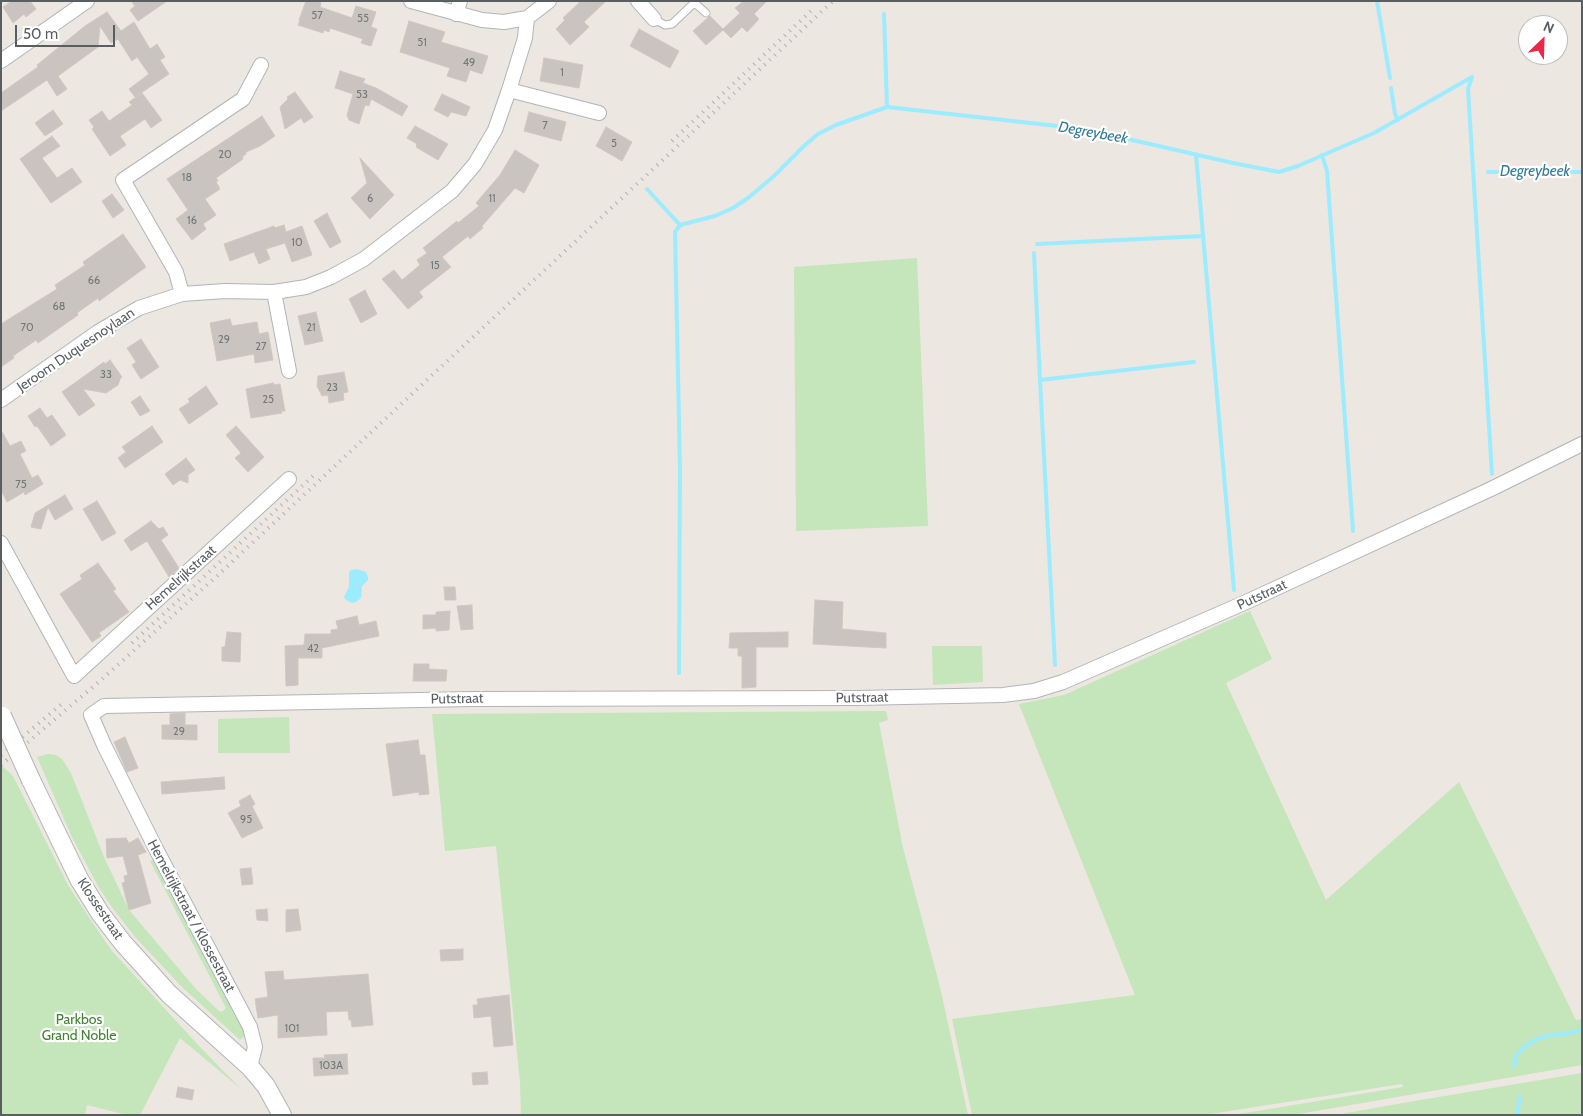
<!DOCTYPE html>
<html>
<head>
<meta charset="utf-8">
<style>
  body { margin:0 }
  #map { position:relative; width:1583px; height:1116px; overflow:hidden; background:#ece7e0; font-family:Cabin,sans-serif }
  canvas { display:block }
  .frame { position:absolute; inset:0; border:2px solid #595e61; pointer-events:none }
  .north { position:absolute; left:1518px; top:15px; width:50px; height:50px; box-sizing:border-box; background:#fff; border:1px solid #bdbfc0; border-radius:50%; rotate:24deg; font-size:14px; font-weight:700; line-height:20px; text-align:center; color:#595e61 }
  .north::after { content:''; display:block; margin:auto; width:18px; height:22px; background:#ec2644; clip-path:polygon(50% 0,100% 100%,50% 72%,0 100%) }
  .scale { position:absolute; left:15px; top:25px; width:100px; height:22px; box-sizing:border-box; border:2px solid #595e61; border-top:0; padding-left:6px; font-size:15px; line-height:18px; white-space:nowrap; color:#595e61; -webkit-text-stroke:4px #fff; paint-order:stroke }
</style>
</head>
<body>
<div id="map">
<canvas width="1583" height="1116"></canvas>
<div class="frame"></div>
<div class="north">N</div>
<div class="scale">50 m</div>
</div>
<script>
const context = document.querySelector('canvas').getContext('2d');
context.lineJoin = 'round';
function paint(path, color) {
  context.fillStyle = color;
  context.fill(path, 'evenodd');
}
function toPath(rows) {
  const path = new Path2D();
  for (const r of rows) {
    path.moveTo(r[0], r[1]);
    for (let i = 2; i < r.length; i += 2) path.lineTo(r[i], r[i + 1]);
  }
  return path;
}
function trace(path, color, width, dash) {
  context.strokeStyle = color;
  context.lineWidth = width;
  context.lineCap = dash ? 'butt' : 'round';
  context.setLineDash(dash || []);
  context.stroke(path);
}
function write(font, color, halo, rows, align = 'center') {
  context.font = font + ' Cabin,sans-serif';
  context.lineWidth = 4.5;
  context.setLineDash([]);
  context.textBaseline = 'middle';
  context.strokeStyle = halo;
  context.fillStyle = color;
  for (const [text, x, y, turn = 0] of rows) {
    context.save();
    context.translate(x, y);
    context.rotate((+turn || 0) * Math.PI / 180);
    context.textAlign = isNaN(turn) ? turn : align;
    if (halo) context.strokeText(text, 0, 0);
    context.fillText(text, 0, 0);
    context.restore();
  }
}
paint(toPath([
  [917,258,928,526,796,531,794,267],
  [1250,611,1272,659,1226,683,1326,900,1459,782,1576,1020,1582,1019,1582,1065,1293,1115,1233,1115,1403,1087,1402,1084,1204,1115,972,1115,952,1019,1135,995,1019,704,1064,695],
  [932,646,982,646,983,682,933,685],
  [886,711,888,720,879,723,903,848,940,987,968,1115,521,1115,520,1082,496,846,445,851,432,714],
  [289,717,290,753,218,753,218,719],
  [48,754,56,755,62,759,71,773,104,857,129,910,196,989,219,1011,222,1012,226,1008,150,861,153,860,156,861,243,1030,245,1035,240,1040,183,988,136,938,111,906,98,886,72,837,37,757],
  [1,765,13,776,68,885,90,919,112,951,199,1046,241,1089,180,1038,140,1115,127,1115,87,1105,85,1115,1,1115],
  [1582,1073,1582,1115,1336,1115,1403,1103]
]), '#c5e5bb');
paint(toPath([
  [357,569,366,572,368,577,368,580,362,586,361,598,356,602,352,603,346,600,344,597,349,587,349,573,351,570]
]), '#9debff');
trace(toPath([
  [1377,1,1390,78],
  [884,14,887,107],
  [1391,88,1395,114,1398,120],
  [1196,155,1234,590],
  [1322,155,1327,171,1353,531],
  [1488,172,1582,172],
  [647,189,680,225,715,216,733,208,748,198,774,176,804,146,818,134,836,125,887,107,1084,129,1233,163,1279,172,1298,166,1374,133,1472,77,1468,89,1492,474],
  [1037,244,1203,236],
  [1034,253,1040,380,1194,362],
  [1040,380,1055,665],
  [679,673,680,469,675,232,680,225],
  [1514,1066,1516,1056,1524,1047,1537,1039,1550,1035,1565,1034,1582,1030],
  [1517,1115,1520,1097]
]), '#9debff', 4);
const building = toPath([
  [12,1,30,1,36,9,26,17,24,14,13,23,3,7,12,1],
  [131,1,167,1,138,21,130,10,135,6,131,1],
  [306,1,315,1,321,3,320,7,352,18,356,6,376,12,371,27,377,29,371,46,361,43,363,39,330,28,329,32,324,30,323,33,298,25,300,20,299,20,306,1],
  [581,1,606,1,584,22,589,27,570,45,556,29,565,20,563,18,581,1],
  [744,1,767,1,754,14,759,19,747,32,742,27,731,38,723,30,706,45,693,31,710,16,723,29,740,13,735,8,744,1],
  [107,12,121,31,134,22,150,49,157,44,165,57,160,60,169,74,135,97,129,89,149,74,137,57,132,61,118,39,111,43,100,26,98,47,58,76,67,89,57,96,47,80,1,111,1,93,38,67,37,65,85,26,107,12],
  [409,21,445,32,441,42,488,56,482,74,470,70,466,82,447,76,450,68,400,52,409,21],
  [639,29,679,51,670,68,630,46,639,29],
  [544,58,583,65,579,88,540,81,544,58],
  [340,71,365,79,363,83,376,88,408,106,402,116,371,99,369,106,365,105,359,124,349,120,347,115,353,94,335,88,340,71],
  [295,92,313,117,304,123,301,118,285,129,280,107,288,99,287,97,295,92],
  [142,93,162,120,151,128,145,119,120,136,126,145,110,156,92,129,94,127,89,120,102,111,109,121,132,105,129,102,142,93],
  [442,94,470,107,466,116,451,112,448,117,434,110,442,94],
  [53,110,63,124,45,136,35,123,53,110],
  [529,112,566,122,561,141,524,131,529,112],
  [262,116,275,136,260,146,246,152,246,154,242,157,243,159,216,178,218,181,216,182,220,189,205,199,216,215,203,224,206,229,192,240,176,219,188,210,167,179,262,116],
  [415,126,448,144,438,160,416,147,417,144,407,138,415,126],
  [606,127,632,142,622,161,596,146,606,127],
  [52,136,60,146,42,158,57,178,72,168,82,182,51,203,20,159,52,136],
  [515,150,539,165,524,193,515,188,482,226,483,228,470,239,468,236,442,257,451,267,419,292,423,297,408,309,382,279,394,270,402,280,420,265,417,260,427,253,423,248,457,221,458,223,479,206,476,203,500,175,515,150],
  [360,158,394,195,370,219,351,198,367,183,360,158],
  [112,194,124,210,113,218,102,201,112,194],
  [327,213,341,242,330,248,314,221,327,213],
  [284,225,286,232,302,226,312,255,292,262,285,243,266,249,270,259,259,264,254,252,230,261,224,244,274,226,275,228,284,225],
  [123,234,146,267,99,301,98,298,77,313,78,315,38,343,36,340,13,356,14,358,1,367,1,324,57,289,55,285,85,265,83,262,123,234],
  [365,290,377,314,361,323,349,299,365,290],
  [316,312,323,341,305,345,298,316,316,312],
  [230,319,232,326,257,322,259,334,268,332,273,360,255,363,254,354,217,361,210,323,230,319],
  [141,339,159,367,141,379,132,365,136,362,127,348,141,339],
  [110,360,122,377,120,379,118,385,106,393,83,389,95,405,79,416,62,392,104,362,105,364,110,360],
  [344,372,348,392,343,393,344,400,329,403,328,395,322,396,317,386,318,376,344,372],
  [273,383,274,385,280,384,285,411,281,411,282,413,251,418,246,389,273,383],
  [206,386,218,404,189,424,179,409,190,402,188,399,206,386],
  [140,396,150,411,140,416,131,402,140,396],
  [40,408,47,418,52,415,66,435,51,446,37,426,35,427,28,416,40,408],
  [152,426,163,442,125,468,118,458,126,452,122,447,152,426],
  [236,426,264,457,248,472,235,458,241,453,226,435,236,426],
  [1,430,10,446,21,441,26,451,20,454,32,478,38,475,43,484,25,495,24,492,7,502,1,490,1,430],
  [186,458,195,470,188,475,188,483,180,480,173,485,165,474,186,458],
  [65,495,73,509,55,520,48,507,41,529,31,527,35,513,65,495],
  [97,501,116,533,102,541,83,509,97,501],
  [151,521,159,529,163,527,168,535,161,540,179,568,169,577,147,541,131,551,124,540,151,521],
  [98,563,116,589,113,591,129,612,99,633,101,636,92,642,60,594,82,579,80,575,98,563],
  [444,587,455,587,456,600,445,600,444,587],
  [815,600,843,602,842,629,886,633,886,648,813,644,815,600],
  [472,605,473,629,461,630,457,606,472,605],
  [450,611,449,630,436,631,436,628,423,629,423,615,436,615,436,612,450,611],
  [357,616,359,625,376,621,379,636,322,648,322,658,298,658,298,685,286,686,285,646,304,645,305,634,331,634,331,630,338,629,336,621,357,616],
  [227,632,241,633,240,662,222,661,222,647,225,647,227,632],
  [788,632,788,647,756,647,756,687,742,688,742,656,738,656,738,648,729,648,730,633,788,632],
  [414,664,429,664,429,669,447,670,446,681,413,681,414,664],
  [185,713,185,725,197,725,197,740,162,739,162,725,170,725,170,714,185,713],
  [125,737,138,768,127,772,114,742,125,737],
  [418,740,420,755,425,755,429,794,419,795,419,792,393,796,386,744,418,740],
  [224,777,225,789,162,794,161,782,224,777],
  [250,795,255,804,252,806,263,828,242,838,228,813,241,806,239,801,250,795],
  [126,838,129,843,138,838,146,852,138,855,151,903,129,910,122,883,125,882,124,876,128,875,123,856,107,858,106,839,126,838],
  [251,868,253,884,242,885,240,869,251,868],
  [267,909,268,921,257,920,256,910,267,909],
  [298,909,301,930,286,932,286,910,298,909],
  [463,949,463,960,441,961,440,950,463,949],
  [283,971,284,980,368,974,373,1025,352,1027,351,1020,349,1020,348,1011,326,1012,327,1035,278,1038,278,1015,258,1018,255,999,268,997,265,972,283,971],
  [509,995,513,1045,494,1047,491,1016,474,1018,473,1005,478,1005,477,999,509,995],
  [347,1054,348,1074,314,1076,313,1058,325,1058,324,1055,347,1054],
  [487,1072,488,1084,473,1085,472,1073,487,1072],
  [178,1087,194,1090,192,1100,176,1097,178,1087]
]);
paint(building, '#c9c4bf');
trace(building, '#d1c7be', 1);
const service = toPath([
  [654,19,665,25,672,24,693,4,697,5,706,13]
]);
const minor = toPath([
  [411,1,482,20,504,22,527,18,549,1],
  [638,1,654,19],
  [456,14,460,1],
  [1,61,87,1],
  [509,90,599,113],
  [274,292,289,371],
  [182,294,176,272,123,180,243,99,261,65],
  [1,400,98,332,139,308,182,294,225,291,274,292,306,287,331,277,364,259,452,191,475,164,495,130,509,90,525,38,527,18],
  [1,543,74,676,289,479],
  [250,1067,255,1047,250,1027,156,849,104,745,91,715,104,706,473,699,856,698,1003,695,1034,691,1063,682,1244,603,1491,489,1582,444]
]);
const tertiary = toPath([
  [31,780,79,879,100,913,123,943,169,994,250,1067,266,1086,282,1115]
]);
trace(service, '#b1b5b8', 9);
trace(minor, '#b1b5b8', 16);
trace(tertiary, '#b1b5b8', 20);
trace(service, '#fff', 7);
trace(minor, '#fff', 14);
trace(tertiary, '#fff', 18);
trace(toPath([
  [672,141,811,11],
  [132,643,314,475],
  [1,755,64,702],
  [1,765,101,680,217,576,833,1]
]), '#afb0b1', 4, [1, 6]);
const tertiaryBridge = toPath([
  [2,716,31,780]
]);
trace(tertiaryBridge, '#b1b5b8', 20, []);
trace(tertiaryBridge, '#fff', 18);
write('11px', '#757878', null, [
  ["57",317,16],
  ["55",363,19],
  ["51",422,43],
  ["49",469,63],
  ["1",562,73],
  ["53",362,95],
  ["7",545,126],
  ["5",614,144],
  ["20",225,155],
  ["18",187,178],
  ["6",370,199],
  ["11",492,199],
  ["16",192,221],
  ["10",297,243],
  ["15",435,266],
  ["66",94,281],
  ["68",59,307],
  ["70",27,328],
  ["21",311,328],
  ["29",224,340],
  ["27",261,347],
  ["33",106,375],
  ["23",332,388],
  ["25",268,400],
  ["75",21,485],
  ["42",313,649],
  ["29",179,732],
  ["95",246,820],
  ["101",292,1029],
  ["103A",331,1066]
]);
write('14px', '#595e61', '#fff', [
  ["Jeroom Duquesnoylaan",76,350,-34],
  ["Hemelrijkstraat",181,578,-42],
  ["Putstraat",1262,595,-25],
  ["Putstraat",862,698,-1],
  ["Putstraat",457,699,-1],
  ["Klossestraat",100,909,56],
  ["Hemelrijkstraat / Klossestraat",191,916,62]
]);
write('14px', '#408031', '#fff', [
  ["Parkbos",79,1020],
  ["Grand Noble",79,1036]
]);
write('italic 15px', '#337b97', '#fff', [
  ["Degreybeek",1093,133,10],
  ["Degreybeek",1535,172]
]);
</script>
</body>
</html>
